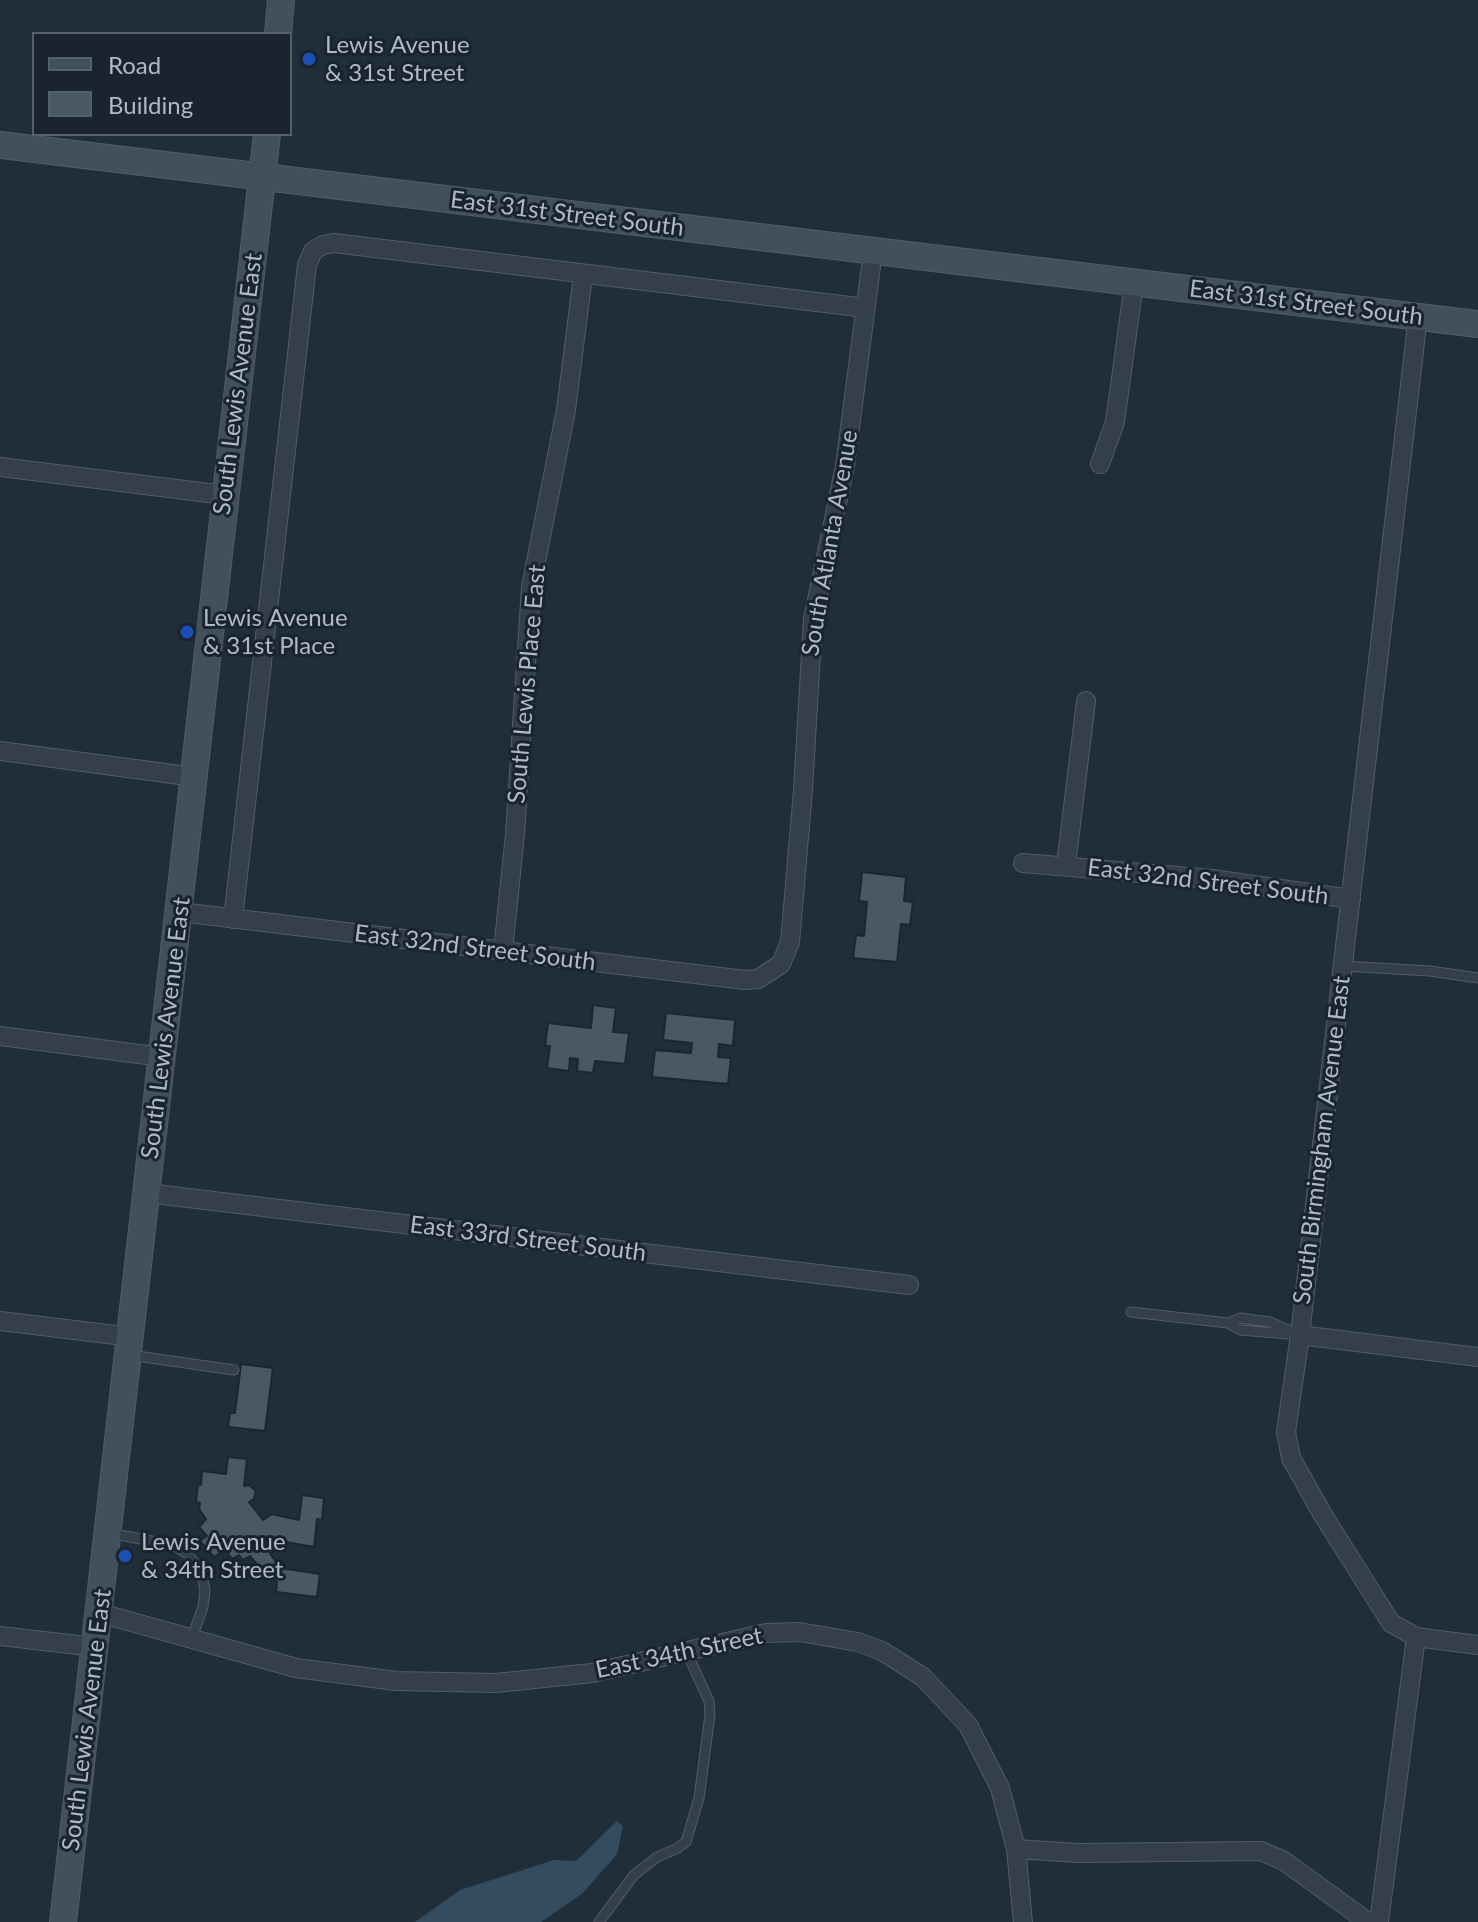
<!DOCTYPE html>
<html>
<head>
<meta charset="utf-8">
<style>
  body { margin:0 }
  #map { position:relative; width:1478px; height:1922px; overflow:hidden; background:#202e39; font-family:Lato,sans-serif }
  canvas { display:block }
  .legend { position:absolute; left:32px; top:32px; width:260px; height:104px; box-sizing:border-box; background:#1a242e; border:2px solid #56606b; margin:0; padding:10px 14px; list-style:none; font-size:24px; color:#afbac6 }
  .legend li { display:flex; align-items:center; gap:16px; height:40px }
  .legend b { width:40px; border:2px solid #56606b }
</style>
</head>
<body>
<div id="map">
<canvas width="1478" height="1922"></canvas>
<ul class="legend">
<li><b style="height:10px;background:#424f5c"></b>Road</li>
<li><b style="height:22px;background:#485865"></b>Building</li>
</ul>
</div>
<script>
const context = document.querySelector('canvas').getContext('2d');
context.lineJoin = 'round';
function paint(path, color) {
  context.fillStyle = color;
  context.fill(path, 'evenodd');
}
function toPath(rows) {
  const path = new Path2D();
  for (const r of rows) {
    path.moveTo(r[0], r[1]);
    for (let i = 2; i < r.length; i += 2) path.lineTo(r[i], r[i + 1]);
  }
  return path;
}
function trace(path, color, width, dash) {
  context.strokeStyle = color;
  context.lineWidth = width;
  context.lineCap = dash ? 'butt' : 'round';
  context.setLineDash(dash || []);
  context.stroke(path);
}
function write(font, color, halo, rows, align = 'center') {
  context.font = font + ' Lato,sans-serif';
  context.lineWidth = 6;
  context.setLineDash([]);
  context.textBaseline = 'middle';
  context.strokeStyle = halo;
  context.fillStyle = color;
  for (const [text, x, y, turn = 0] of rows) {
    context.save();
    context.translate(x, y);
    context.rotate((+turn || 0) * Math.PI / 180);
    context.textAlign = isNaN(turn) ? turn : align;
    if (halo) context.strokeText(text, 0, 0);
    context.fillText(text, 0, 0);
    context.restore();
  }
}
paint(toPath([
  [617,1821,623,1826,617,1854,583,1893,541,1922,415,1922,460,1890,554,1860,576,1861]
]), '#344c60');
const building = toPath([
  [862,872,906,877,904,901,913,902,910,925,901,924,897,962,853,958,856,935,864,936,867,902,859,901,862,872],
  [593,1005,616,1008,613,1032,629,1033,625,1064,595,1061,593,1073,577,1071,578,1059,570,1058,569,1071,547,1068,550,1046,545,1046,548,1023,591,1028,593,1005],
  [666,1013,735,1020,733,1046,719,1044,718,1057,731,1058,728,1084,652,1077,655,1050,691,1053,692,1043,663,1040,666,1013],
  [241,1364,273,1368,265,1431,228,1427,230,1413,235,1413,241,1364],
  [228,1457,247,1459,244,1486,249,1485,256,1491,254,1499,249,1502,263,1520,272,1514,299,1520,302,1495,324,1498,322,1520,317,1519,314,1547,285,1542,270,1554,281,1568,320,1574,317,1597,276,1592,277,1582,272,1578,270,1580,250,1556,243,1560,239,1555,232,1559,225,1549,214,1557,200,1541,207,1536,199,1527,206,1519,199,1509,200,1503,196,1502,198,1484,201,1485,202,1471,226,1474,228,1457]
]);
paint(building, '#485865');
trace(building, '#1b2630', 2);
const service = toPath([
  [1342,966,1430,971,1478,978],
  [1131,1312,1228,1323,1240,1330,1300,1335],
  [1228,1323,1240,1318,1270,1322,1293,1332],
  [130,1355,234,1370],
  [109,1533,173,1545,188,1554,202,1573,205,1591,203,1607,191,1640],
  [599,1922,634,1875,657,1857,676,1849,686,1842,699,1798,710,1715,709,1701,687,1653]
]);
const minor = toPath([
  [1100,464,1115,422,1134,283],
  [0,467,225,495],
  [0,751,195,777],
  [1023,863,1212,879,1351,899],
  [1066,865,1086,701],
  [180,912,745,980,758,979,781,964,790,942,803,791,813,619,845,466,873,251],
  [233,919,307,265,313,251,323,245,334,243,866,308],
  [503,951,515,834,531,587,566,410,583,275],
  [0,1036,162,1057],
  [147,1193,909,1285],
  [0,1321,132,1337],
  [1300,1335,1478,1357],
  [100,1613,296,1668,396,1681,496,1683,592,1673,766,1633,799,1632,858,1642,882,1651,923,1677,968,1725,1000,1788,1016,1849,1023,1922],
  [0,1636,95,1647],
  [1416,1637,1478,1645],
  [1016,1849,1078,1853,1261,1851,1284,1861,1368,1922],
  [1379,1922,1416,1637,1391,1623,1323,1515,1291,1458,1286,1432,1300,1335,1418,316]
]);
const secondary = toPath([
  [278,34,281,0],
  [0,145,1478,324],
  [63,1922,267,134]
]);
trace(service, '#525d67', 11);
trace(minor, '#525d67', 20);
trace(secondary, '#525d67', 28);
trace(service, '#343f49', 9);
trace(minor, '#343f49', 18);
trace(secondary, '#424f5c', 26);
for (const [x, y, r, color] of [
  [309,59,8,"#1a4fb4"],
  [187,632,8,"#1a4fb4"],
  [125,1556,8,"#1a4fb4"]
]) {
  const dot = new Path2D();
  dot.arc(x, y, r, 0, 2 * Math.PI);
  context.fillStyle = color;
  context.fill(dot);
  trace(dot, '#1a242e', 3);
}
write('24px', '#afbac6', '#1a242e', [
  ["Lewis Avenue",325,45],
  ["& 31st Street",325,73],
  ["Lewis Avenue",203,618],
  ["& 31st Place",203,646],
  ["Lewis Avenue",141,1542],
  ["& 34th Street",141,1570]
], 'left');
write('24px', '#afbac6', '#1a242e', [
  ["East 31st Street South",567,214,7],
  ["East 31st Street South",1306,303,7],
  ["South Lewis Avenue East",238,384,-83],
  ["South Atlanta Avenue",830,543,-80],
  ["South Lewis Place East",527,684,-85],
  ["East 32nd Street South",1208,882,7],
  ["East 32nd Street South",475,948,7],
  ["South Lewis Avenue East",166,1028,-83],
  ["South Birmingham Avenue East",1322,1140,-83],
  ["East 33rd Street South",528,1239,7],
  ["East 34th Street",679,1653,-12],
  ["South Lewis Avenue East",87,1720,-83]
]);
</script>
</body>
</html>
